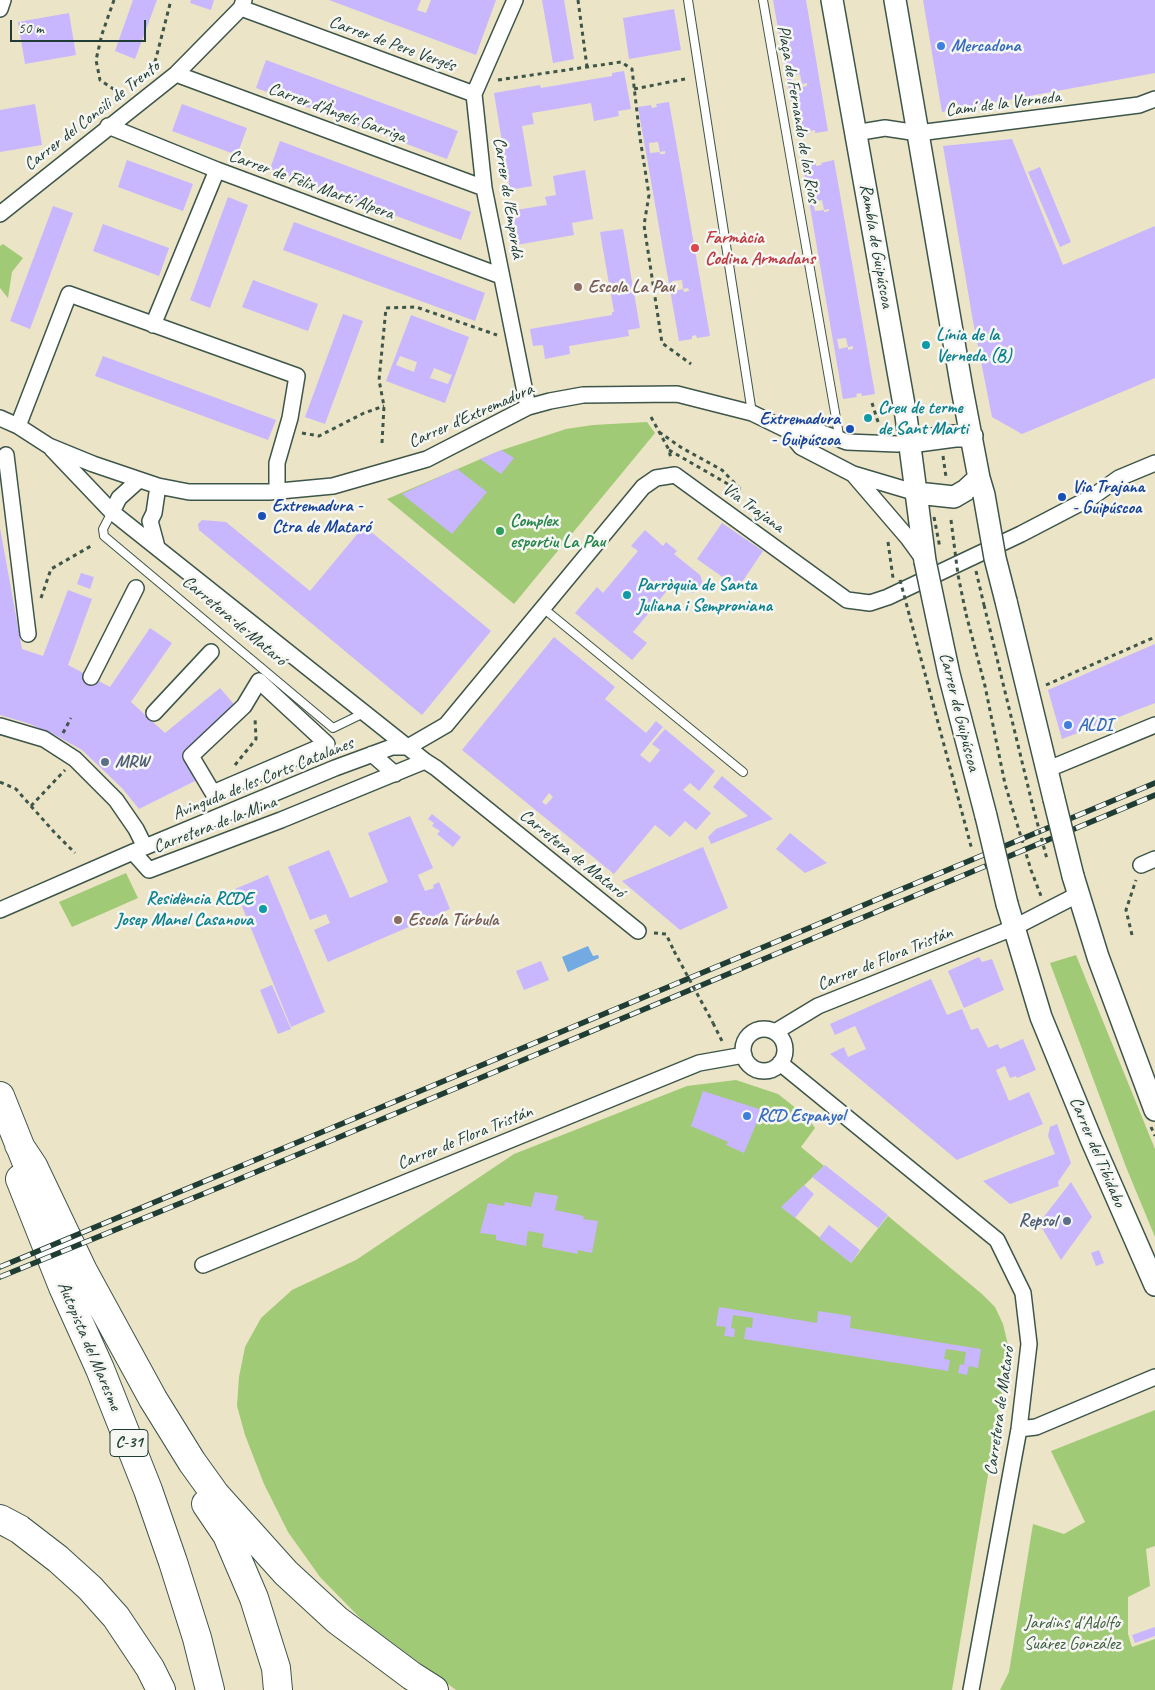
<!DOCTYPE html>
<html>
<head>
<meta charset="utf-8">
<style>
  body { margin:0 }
  #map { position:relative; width:1155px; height:1690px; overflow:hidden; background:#ebe4c6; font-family:Caveat,sans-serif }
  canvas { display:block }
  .scale { position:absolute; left:10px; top:20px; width:136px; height:22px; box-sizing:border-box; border:2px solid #1f3d34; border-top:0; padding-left:6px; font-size:15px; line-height:18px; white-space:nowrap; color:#1f3d34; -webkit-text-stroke:4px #f6f6f2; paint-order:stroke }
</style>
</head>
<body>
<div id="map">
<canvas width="1155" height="1690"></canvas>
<div class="scale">50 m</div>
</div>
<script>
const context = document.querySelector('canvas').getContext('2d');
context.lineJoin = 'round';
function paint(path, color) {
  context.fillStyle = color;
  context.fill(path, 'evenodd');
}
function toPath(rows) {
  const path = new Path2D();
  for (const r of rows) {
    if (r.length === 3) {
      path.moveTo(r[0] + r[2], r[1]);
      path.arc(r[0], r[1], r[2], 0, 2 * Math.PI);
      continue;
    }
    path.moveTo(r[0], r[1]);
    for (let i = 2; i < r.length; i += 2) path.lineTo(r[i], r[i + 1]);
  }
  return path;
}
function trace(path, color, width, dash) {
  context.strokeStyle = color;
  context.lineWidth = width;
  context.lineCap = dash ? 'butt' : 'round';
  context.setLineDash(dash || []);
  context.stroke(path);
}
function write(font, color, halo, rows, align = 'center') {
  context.font = font + ' Caveat,sans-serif';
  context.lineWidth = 5;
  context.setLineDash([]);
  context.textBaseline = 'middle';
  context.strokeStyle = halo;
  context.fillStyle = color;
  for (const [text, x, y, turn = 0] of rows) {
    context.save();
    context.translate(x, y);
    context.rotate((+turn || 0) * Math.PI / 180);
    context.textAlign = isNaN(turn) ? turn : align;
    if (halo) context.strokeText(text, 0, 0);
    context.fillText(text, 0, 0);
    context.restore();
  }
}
paint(toPath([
  [3,244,23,258,12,272,8,298,0,288,0,246],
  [647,422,655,433,514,604,387,499,502,450,566,429,593,425],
  [126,873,138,898,72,927,59,902],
  [1076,955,1155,1149,1155,1237,1126,1167,1050,963],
  [736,1080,778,1094,806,1116,815,1128,801,1147,824,1166,782,1207,851,1263,888,1216,982,1294,995,1307,1003,1324,1009,1349,952,1690,456,1690,362,1620,320,1577,288,1532,264,1484,245,1435,237,1406,239,1377,245,1347,261,1318,292,1290,356,1260,514,1154,687,1086],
  [1155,1410,1155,1546,1146,1549,1150,1586,1128,1597,1128,1634,1132,1647,1155,1639,1155,1690,1000,1690,1009,1672,1033,1524,1064,1534,1085,1522,1051,1451]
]), '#a1ca76');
paint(toPath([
  [588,946,593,956,598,955,599,958,568,972,562,957]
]), '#72aae1');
paint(toPath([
  [133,0,157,0,135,59,115,51],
  [191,0,214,0,211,10,190,3],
  [329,0,421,0,417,10,426,13,431,0,496,0,476,55],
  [542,0,564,0,574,59,553,63],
  [773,0,806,0,828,131,815,133,815,130,810,131,810,134,797,136],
  [800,74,802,84,807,83,807,86,802,87,802,84,793,85,791,76],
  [923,0,1155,0,1155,73,942,112],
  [674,9,681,50,629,59,623,18],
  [69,13,76,55,25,64,18,22],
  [266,60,458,131,447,159,256,88],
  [624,71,631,109,618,111,619,116,594,121,591,103,532,113,534,124,522,126,532,186,510,190,494,93,540,85,541,88,612,76,612,73],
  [669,102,710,336,697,338,696,335,692,336,692,339,679,341,638,107,651,105,652,108,657,107,656,104],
  [658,142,660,152,665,151,665,154,660,154,660,152,650,153,649,143],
  [682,280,683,289,688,288,689,291,684,292,683,289,674,291,672,281],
  [35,104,42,145,0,152,0,110],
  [182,104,247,128,237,155,172,131],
  [1012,139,1063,265,1155,226,1155,378,1022,434,992,417,973,321,943,146],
  [280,141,471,212,461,240,270,169],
  [127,160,193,184,183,211,118,187],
  [834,160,875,394,862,396,861,393,856,394,857,397,843,399,803,166,816,163,816,166,822,165,821,163],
  [822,200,824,210,829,209,829,211,824,212,824,210,815,211,813,202],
  [846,338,848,347,853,346,853,349,848,350,848,347,839,349,837,339],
  [1040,167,1071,242,1060,247,1028,172],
  [585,170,593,219,572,223,574,235,516,245,510,211,547,205,545,197,556,195,553,176],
  [228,197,248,205,210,308,190,300],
  [53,206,73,213,30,329,10,321],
  [294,222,485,293,475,321,283,250],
  [103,224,169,248,159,276,93,251],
  [623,229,640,328,628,330,629,336,569,346,570,354,545,359,543,345,533,346,530,329,612,315,612,312,614,312,600,232],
  [253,280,318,304,308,331,242,307],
  [343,314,363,321,325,424,305,417],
  [411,315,469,337,445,403,386,381],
  [400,356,417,362,414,372,396,365],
  [434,368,452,375,448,384,430,378],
  [103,356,276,420,268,440,95,376],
  [501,450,514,458,501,474,480,459],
  [457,469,487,492,452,534,402,494],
  [202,520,226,522,310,591,364,526,491,631,422,715,199,530,198,524],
  [722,523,763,551,738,588,697,559],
  [0,528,22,649,43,656,68,590,92,599,68,665,110,687,150,628,172,643,131,702,165,733,220,688,238,709,183,754,201,778,139,809,122,788,82,750,57,736,30,724,0,715],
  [645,530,663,546,666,542,677,551,674,554,700,575,703,584,697,592,692,593,688,592,675,581,633,632,647,643,632,660,575,613,597,587,603,593,638,551,631,546],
  [81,573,94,577,90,589,77,584],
  [554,637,615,687,605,699,646,733,656,721,663,727,640,755,650,763,660,750,652,744,665,729,715,771,699,791,690,783,683,790,711,813,696,830,685,821,670,837,655,825,614,874,462,750],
  [549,793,553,797,546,805,542,802],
  [1155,644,1155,703,1062,739,1048,690],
  [722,776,773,819,711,844,708,837,716,829,748,816,713,787],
  [432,814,461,837,453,847,437,834,440,831,432,826,434,823,428,819],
  [410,816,433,868,418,875,425,891,434,888,433,885,439,882,450,909,328,962,314,930,330,923,326,914,310,920,288,867,329,850,350,898,388,882,368,833],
  [790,833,827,863,805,873,776,849],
  [703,847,728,908,680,930,622,881],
  [268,875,325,1012,291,1027,235,889],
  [979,957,982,962,992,959,1004,990,964,1008,948,971],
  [541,961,549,980,524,990,516,971],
  [931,979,947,1015,962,1009,971,1030,978,1028,988,1048,998,1044,1000,1049,1023,1039,1036,1070,1017,1078,1016,1076,1010,1078,1005,1066,996,1070,1009,1101,1029,1092,1043,1124,957,1160,830,1054,844,1047,848,1057,866,1049,855,1026,835,1035,830,1024],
  [272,985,291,1029,278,1034,260,990],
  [703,1091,762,1110,744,1153,726,1145,728,1142,691,1126],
  [1057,1124,1071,1163,1058,1182,1059,1186,1010,1204,983,1181,1055,1154,1048,1136,1050,1127],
  [825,1165,888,1215,878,1228,812,1177],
  [1071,1182,1092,1217,1061,1260,1039,1223],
  [804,1185,814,1194,795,1218,781,1207],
  [535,1192,558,1196,555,1210,584,1216,583,1219,598,1221,592,1253,577,1250,578,1254,542,1247,544,1234,528,1231,526,1246,496,1240,496,1235,480,1233,488,1203,504,1206,505,1202,531,1207],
  [829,1225,860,1250,851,1263,819,1238],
  [1099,1250,1104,1263,1096,1266,1091,1253],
  [719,1307,817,1323,818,1311,851,1316,850,1328,981,1349,978,1368,969,1366,967,1375,958,1373,960,1364,964,1365,966,1352,946,1349,944,1359,950,1360,948,1371,744,1339,746,1327,752,1328,753,1318,733,1315,731,1328,735,1329,734,1337,724,1336,726,1327,716,1326],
  [1155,1627,1155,1636,1135,1643,1132,1635]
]), '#c8b6fe');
const lane = toPath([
  [688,0,752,413],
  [763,0,840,441],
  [112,512,103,529,104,536,333,728,364,713],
  [543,608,743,772]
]);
const street = toPath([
  [515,0,474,94,484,188,528,407],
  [241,8,474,94],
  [0,9,3,0],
  [176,74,484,188],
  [108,126,217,170,501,276],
  [855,133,885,128,918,133,1139,105,1155,99],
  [0,214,176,74,241,8,244,0],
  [153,325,217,170],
  [0,418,18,426,49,446,93,464,158,486,189,492,269,492,333,486,427,459,528,407,550,401,583,395,677,394,752,413,787,430,801,447,853,474,917,493],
  [18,426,69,294,297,376,290,418,277,463,277,491],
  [787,430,811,429,847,442,897,444,910,442],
  [52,449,112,512,425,761,436,768,638,931],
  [6,455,28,634],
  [853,474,908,538,924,560],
  [112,512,119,498,139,480],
  [157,547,150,521,154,513,158,486],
  [91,677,136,588],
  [259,681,327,744,213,793,191,756,244,706,259,681],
  [154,713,211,652],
  [0,726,44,739,75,759,116,800,136,829,145,847],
  [372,754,395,774],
  [1046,770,1155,725],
  [133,852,149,870,281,820,425,761],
  [1141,865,1155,859],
  [0,910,133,852,335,768,392,747,408,747,446,725,643,487,656,478,675,475,847,600,870,603,888,597,1021,534,1092,497,1119,478,1155,463],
  [764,1050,21],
  [775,1032,818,1006,1013,928,1079,894],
  [780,1063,997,1240,1023,1293,1029,1344,1019,1429,971,1690],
  [203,1265,699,1063,744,1055],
  [1019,1429,1036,1427,1155,1377]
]);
const secondary = toPath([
  [832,0,906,416,925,561],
  [895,0,962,389,979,478,984,495],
  [910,442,955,436,972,436],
  [917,493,954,497,966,490,979,478],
  [1006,601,1054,799],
  [940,632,949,674,986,816],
  [1073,876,1098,957,1155,1110],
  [1007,904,1041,1017,1091,1139,1155,1285]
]);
const highway = toPath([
  [0,1096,26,1161],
  [19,1145,33,1166,83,1271,153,1399,192,1462,215,1494,286,1573,337,1620,412,1676,434,1690],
  [20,1179,63,1287,100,1369,148,1490,173,1562,197,1638,210,1690],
  [206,1504,227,1535,254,1598,276,1668,278,1690],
  [0,1519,19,1529,58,1559,90,1588,116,1617,150,1668,161,1690]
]);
trace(lane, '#3e564a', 10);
trace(street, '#3e564a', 18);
trace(secondary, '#3e564a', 24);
trace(highway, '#3e564a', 30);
trace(toPath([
  [114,0,102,34,96,60,100,80,115,90],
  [578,0,587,67],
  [155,62,171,0],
  [498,80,621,62,632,69,640,138,649,195,644,225,662,343,691,364],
  [634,89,685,79],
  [872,403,879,425],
  [651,417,669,450,671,459],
  [659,432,682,448,722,470,743,492],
  [302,433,319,436,364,413,384,406],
  [382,443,384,406,379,380,386,308,416,307,497,335],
  [669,450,740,491],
  [943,456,946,477],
  [888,542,893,578],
  [41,598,51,569,91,546],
  [984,605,1033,807],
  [966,614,985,686,1005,784,1031,870,1041,896],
  [1046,685,1155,637],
  [63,733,71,718],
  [235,765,256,739,255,718],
  [0,782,16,789,54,832,75,853],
  [31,806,65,770],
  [654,933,666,934,674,951],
  [1132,935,1126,910,1136,880],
  [713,1023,723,1043],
  [1151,1127,1155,1136]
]), '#3e564a', 3, [4, 4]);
trace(lane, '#fff', 8);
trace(street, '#fff', 15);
trace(secondary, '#fff', 21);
trace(highway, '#fff', 28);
const rail = toPath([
  [0,1267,1155,783],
  [0,1277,225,1185,1155,795]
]);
trace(rail, '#1f3d34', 5.5);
trace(rail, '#f6f6f2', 4, [11]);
const secondaryBridge = toPath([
  [984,495,995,558,1006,601],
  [925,561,940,632],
  [1054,799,1073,876],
  [986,816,1007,904]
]);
trace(secondaryBridge, '#3e564a', 24, []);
trace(toPath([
  [934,517,940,548],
  [951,520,958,575,966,614],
  [976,571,984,605],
  [900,580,972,850],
  [1033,807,1047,859],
  [674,951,713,1023]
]), '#3e564a', 3, [4, 4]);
trace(secondaryBridge, '#fff', 21);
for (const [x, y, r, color] of [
  [941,46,5,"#3f7fe0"],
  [695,248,5,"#e0444e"],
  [578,287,5,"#8d6e63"],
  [926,345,5,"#0f9aa8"],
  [868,418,5,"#0f9aa8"],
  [850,429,5,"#1a4fb4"],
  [1062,497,5,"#1a4fb4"],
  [262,516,5,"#1a4fb4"],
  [500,531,5,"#2e9e5b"],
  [627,595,5,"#0f9aa8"],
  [1068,725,5,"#3f7fe0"],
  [105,762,5,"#5c6f8a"],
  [263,909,5,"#0f9aa8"],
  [398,920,5,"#8d6e63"],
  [747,1116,5,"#3f7fe0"],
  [1067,1221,5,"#5c6f8a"]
]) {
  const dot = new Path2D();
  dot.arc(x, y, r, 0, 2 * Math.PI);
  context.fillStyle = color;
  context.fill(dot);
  trace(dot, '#f6f6f2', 2);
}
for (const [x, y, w] of [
  [129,1443,38]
]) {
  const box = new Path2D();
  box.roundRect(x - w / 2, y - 13.5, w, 27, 4);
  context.fillStyle = '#f6f6f2';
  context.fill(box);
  trace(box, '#1f3d34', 1);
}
write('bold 16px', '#1f3d34', null, [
  ["C-31",129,1443]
]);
write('18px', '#1f3d34', '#f6f6f2', [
  ["Carrer de Pere Vergés",392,44,20],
  ["Camí de la Verneda",1003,104,-7],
  ["Carrer d'Àngels Garriga",337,113,20],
  ["Plaça de Fernando de los Ríos",798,114,80],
  ["Carrer del Concili de Trento",92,116,-38],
  ["Carrer de Fèlix Martí Alpera",311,185,20],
  ["Carrer de l'Empordà",508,198,81],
  ["Rambla de Guipúscoa",876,246,80],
  ["Carrer d'Extremadura",471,416,-24],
  ["Via Trajana",753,508,36],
  ["Carretera de Mataró",234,621,40],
  ["Carrer de Guipúscoa",959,712,76],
  ["Avinguda de les Corts Catalanes",263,779,-22],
  ["Carretera de la Mina",215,825,-21],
  ["Carretera de Mataró",572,854,39],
  ["Carrer de Flora Tristán",885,959,-22],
  ["Carrer de Flora Tristán",465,1138,-22],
  ["Carrer del Tibidabo",1097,1152,67],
  ["Autopista del Maresme",89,1346,67],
  ["Carretera de Mataró",1000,1411,-82]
]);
write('bold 18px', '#366cbe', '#f6f6f2', [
  ["Mercadona",951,46],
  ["ALDI",1078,725],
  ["RCD Espanyol",757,1116]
], 'left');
write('bold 18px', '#be3a42', '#f6f6f2', [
  ["Farmàcia",705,238],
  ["Codina Armadans",705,259]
], 'left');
write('bold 18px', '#785e54', '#f6f6f2', [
  ["Escola La Pau",588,287],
  ["Escola Túrbula",408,920]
], 'left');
write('bold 18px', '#0d838f', '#f6f6f2', [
  ["Línia de la",936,335],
  ["Verneda (B)",936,356],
  ["Creu de terme",878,408],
  ["de Sant Marti",878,429],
  ["Parròquia de Santa",637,585],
  ["Juliana i Semproniana",637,606],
  ["Residència RCDE",253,899,"right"],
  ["Josep Manel Casanova",253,920,"right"]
], 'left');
write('bold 18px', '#164399', '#f6f6f2', [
  ["Extremadura",840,419,"right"],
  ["- Guipúscoa",840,440,"right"],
  ["Via Trajana",1072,487],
  ["- Guipúscoa",1072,508],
  ["Extremadura -",272,506],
  ["Ctra de Mataró",272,527]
], 'left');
write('bold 18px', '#27864d', '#f6f6f2', [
  ["Complex",510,521],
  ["esportiu La Pau",510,542]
], 'left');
write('bold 18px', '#4e5e75', '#f6f6f2', [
  ["MRW",115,762],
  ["Repsol",1057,1221,"right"]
], 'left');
write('18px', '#406044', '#f6f6f2', [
  ["Jardins d'Adolfo",1072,1623],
  ["Suárez González",1072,1644]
]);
</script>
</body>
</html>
